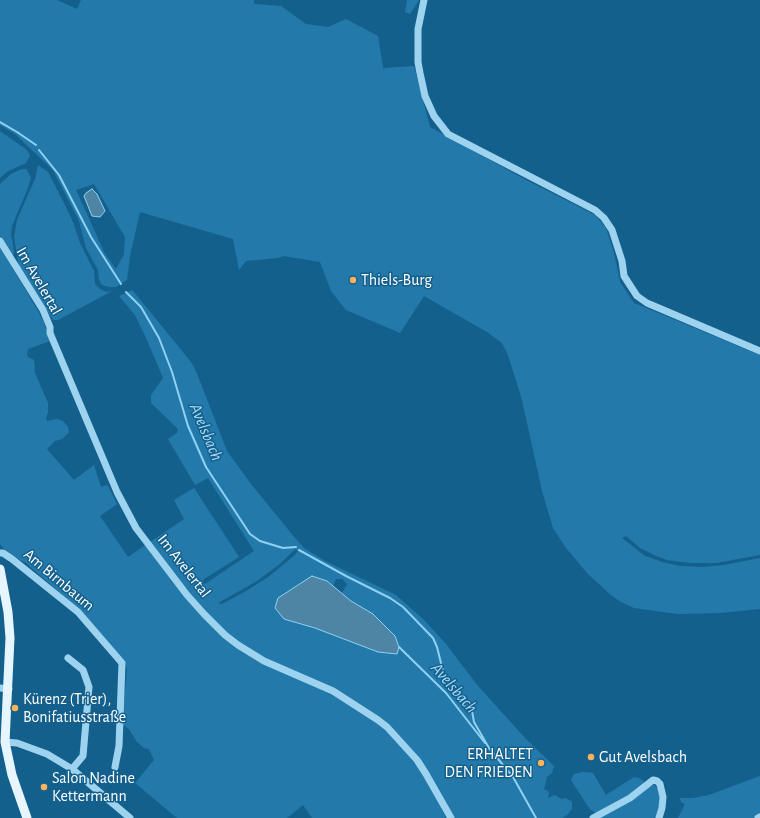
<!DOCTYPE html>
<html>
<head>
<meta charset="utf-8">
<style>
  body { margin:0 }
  canvas { display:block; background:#14608d }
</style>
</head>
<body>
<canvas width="760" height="818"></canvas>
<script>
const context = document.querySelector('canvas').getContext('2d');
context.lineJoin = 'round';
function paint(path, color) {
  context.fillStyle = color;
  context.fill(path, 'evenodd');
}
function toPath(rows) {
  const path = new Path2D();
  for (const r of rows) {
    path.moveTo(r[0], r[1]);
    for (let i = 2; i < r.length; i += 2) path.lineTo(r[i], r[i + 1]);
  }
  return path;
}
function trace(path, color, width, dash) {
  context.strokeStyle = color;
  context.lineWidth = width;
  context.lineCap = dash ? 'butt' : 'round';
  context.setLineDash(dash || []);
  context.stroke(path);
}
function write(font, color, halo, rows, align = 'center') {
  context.font = font + ' "Alegreya Sans",sans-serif';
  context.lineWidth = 3;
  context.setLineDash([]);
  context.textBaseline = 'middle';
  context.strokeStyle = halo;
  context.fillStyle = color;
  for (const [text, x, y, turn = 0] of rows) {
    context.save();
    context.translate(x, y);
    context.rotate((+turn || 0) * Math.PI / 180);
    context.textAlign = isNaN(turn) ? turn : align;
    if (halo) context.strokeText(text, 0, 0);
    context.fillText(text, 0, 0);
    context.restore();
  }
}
paint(toPath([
  [0,0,57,0,77,9,81,0,254,0,254,4,281,6,306,24,328,27,346,19,378,36,383,68,414,66,430,127,526,180,595,215,606,228,614,253,620,282,634,303,760,355,760,555,716,563,690,563,667,560,654,555,640,548,626,536,622,538,645,556,662,562,680,566,703,567,724,565,760,558,760,609,720,613,678,614,634,608,621,602,611,595,588,574,566,548,553,528,542,491,522,400,508,355,502,343,487,332,424,296,400,333,346,310,331,291,320,262,284,256,278,258,246,261,239,270,233,239,140,212,130,256,127,280,116,287,109,287,102,285,99,280,98,270,86,248,79,221,53,170,15,134,0,125],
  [94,184,125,237,124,254,116,269,105,254,76,190],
  [407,0,419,0,410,14,405,12],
  [0,131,27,150,30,155,26,163,8,171,0,178],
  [38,165,48,172,66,207,73,222,80,243,94,271,95,284,100,289,107,292,112,291,58,320,53,320,19,267,14,237,17,220,35,179],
  [22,169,26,169,28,172,31,178,27,190,12,226,11,234,14,252,13,256,0,235,0,184,11,174],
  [0,247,38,311,44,323,50,341,28,349,27,354,28,357,34,360,35,373,48,403,48,412,46,419,47,421,57,419,63,421,68,427,69,432,62,439,55,441,47,449,74,480,94,465,101,487,107,485,109,488,117,504,100,516,128,557,184,519,174,500,194,488,239,557,204,579,203,583,205,584,254,551,208,478,195,485,168,439,177,433,178,429,151,403,151,395,163,378,147,340,135,315,119,296,132,290,134,292,191,362,196,371,227,451,251,484,295,538,304,548,325,561,396,595,424,620,446,644,478,686,526,739,554,766,552,773,547,777,544,789,549,792,548,798,555,795,561,799,566,798,572,802,572,809,568,814,562,818,453,818,427,771,383,728,415,763,443,807,441,808,446,818,312,818,303,805,287,818,177,818,135,783,154,760,149,749,144,748,137,742,129,729,122,724,127,669,125,663,109,644,104,637,84,614,26,563,20,560,3,548,0,544],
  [295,549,298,551,295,555,267,578,246,591,222,604,218,603,257,581,281,563],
  [312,576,327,581,333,586,336,579,342,579,347,584,342,593,351,601,373,614,315,628,284,619,278,598],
  [583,772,593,773,606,795,634,777,639,778,644,781,643,784,631,795,596,813,591,810,587,805,571,780,574,774],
  [760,776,760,814,753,818,678,818,685,804,681,802,680,798,693,798,709,795],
  [654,785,658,788,661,798,656,818,598,818,649,786]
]), '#237aaa');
const water = toPath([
  [92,189,97,194,105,211,100,217,92,216,84,196,86,193,92,189],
  [312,576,327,581,351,601,373,614,395,636,399,647,397,654,378,652,315,628,284,619,275,608,278,598,312,576]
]);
paint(water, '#4e85a5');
trace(water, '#90d1f3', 1);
trace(toPath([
  [0,122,17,132,36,145],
  [39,150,59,175,91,237,121,284],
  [126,292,141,307,159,338,172,372,188,426,206,467,250,534,260,541,283,548,296,547],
  [299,550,346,576,390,598,403,607,433,638,437,647,444,675,454,693,472,711,474,722,489,748],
  [399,647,446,693,485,743],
  [489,748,513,777,536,818]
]), '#90d1f3', 2);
trace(toPath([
  [424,0,418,29,418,62,420,73,425,96,434,116,448,134,595,210,604,218,612,230,622,261,624,276,637,296,647,303,760,351],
  [0,241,43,310,50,327,50,333,117,492,136,528,187,595,204,614,225,635,238,645,264,661,333,691,378,720,387,727,417,760,426,774,451,818],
  [0,553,3,553,12,559,78,612,122,663,119,746,115,767],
  [68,658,83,670,89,687,83,756,72,769],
  [0,688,9,689],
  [5,742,17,743,47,754,72,769,130,818],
  [593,818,630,798,653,780,657,781,660,784,663,797,662,808,659,818],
  [758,818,760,817]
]), '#9ed3f0', 7);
trace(toPath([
  [0,569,8,612,10,638,5,742,12,775,27,818]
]), '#e7f5ff', 9);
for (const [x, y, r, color] of [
  [353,280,4,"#ffb25d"],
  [15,708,4,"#ffb25d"],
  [591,757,4,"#ffb25d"],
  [541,763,4,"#ffb25d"],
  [44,787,4,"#ffb25d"]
]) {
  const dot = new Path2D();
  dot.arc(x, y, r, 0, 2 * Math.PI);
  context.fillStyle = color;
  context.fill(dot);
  trace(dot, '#14608d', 1.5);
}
write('16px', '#fff', '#14608d', [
  ["Thiels-Burg",361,280],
  ["Kürenz (Trier),",23,699],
  ["Bonifatiusstraße",23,717],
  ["ERHALTET",533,754,"right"],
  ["DEN FRIEDEN",533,772,"right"],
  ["Gut Avelsbach",599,757],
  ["Salon Nadine",52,778],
  ["Kettermann",52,796]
], 'left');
write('16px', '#fff', '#14608d', [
  ["Im Avelertal",39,281,60],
  ["Im Avelertal",184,566,52],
  ["Am Birnbaum",59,580,40]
]);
write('italic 17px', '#aadcf8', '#14608d', [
  ["Avelsbach",206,432,67],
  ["Avelsbach",454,688,49]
]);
</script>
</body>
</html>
